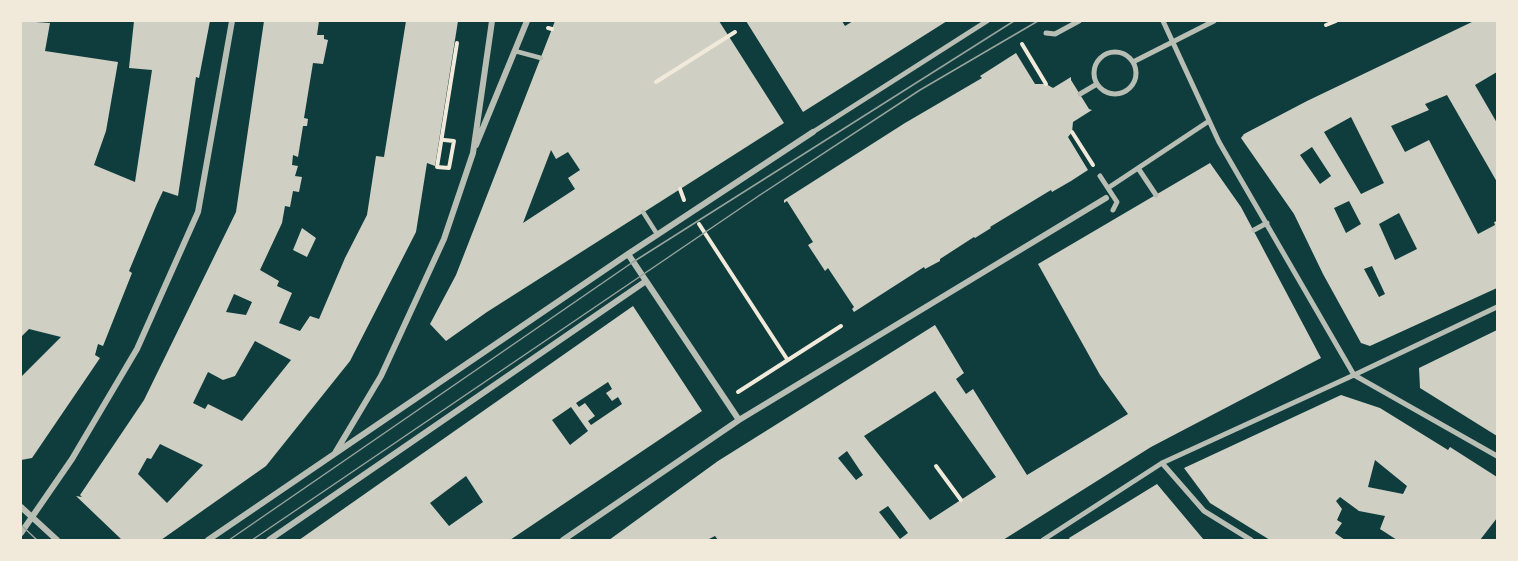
<!DOCTYPE html>
<html>
<head>
<meta charset="utf-8">
<style>
  body { margin:0 }
  #map { position:relative; width:1518px; height:561px; overflow:hidden; background:#0f3d3e; font-family:Roboto,sans-serif }
  canvas { display:block }
  .frame { position:absolute; inset:0; border:22px solid #f1e9da; pointer-events:none }
</style>
</head>
<body>
<div id="map">
<canvas width="1518" height="561"></canvas>
<div class="frame"></div>
</div>
<script>
const context = document.querySelector('canvas').getContext('2d');
context.lineJoin = 'round';
function paint(path, color) {
  context.fillStyle = color;
  context.fill(path, 'evenodd');
}
function toPath(rows) {
  const path = new Path2D();
  for (const r of rows) {
    if (r.length === 3) {
      path.moveTo(r[0] + r[2], r[1]);
      path.arc(r[0], r[1], r[2], 0, 2 * Math.PI);
      continue;
    }
    path.moveTo(r[0], r[1]);
    for (let i = 2; i < r.length; i += 2) path.lineTo(r[i], r[i + 1]);
  }
  return path;
}
function trace(path, color, width, dash) {
  context.strokeStyle = color;
  context.lineWidth = width;
  context.lineCap = dash ? 'butt' : 'round';
  context.setLineDash(dash || []);
  context.stroke(path);
}
paint(toPath([
  [21,21,50,23,45,51,118,62,106,131,94,165,135,182,152,70,129,68,134,21,210,21,199,78,196,77,178,196,163,191,156,206,129,271,132,273,103,346,98,344,95,355,100,358,32,458,21,460,21,377,61,337,29,329,21,337],
  [264,21,319,21,317,35,324,35,324,39,328,40,323,64,313,63,304,118,308,119,307,126,303,126,298,157,293,155,292,165,298,166,295,176,302,177,299,192,293,191,290,207,285,206,282,223,260,270,279,281,277,286,292,293,279,323,300,331,310,316,319,319,345,258,367,215,376,156,384,157,406,21,458,21,435,166,427,163,416,232,350,361,266,466,161,540,122,540,76,496,82,497,80,495,144,400,236,212],
  [234,294,252,302,246,315,226,312],
  [255,341,291,360,242,421,208,404,205,409,193,403,208,372,223,380,235,376],
  [160,444,203,465,167,503,138,474,147,458,151,459],
  [555,21,719,21,784,123,487,312,446,341,430,324,456,275],
  [551,150,556,159,568,152,580,170,568,178,575,189,523,223],
  [746,21,842,21,845,26,853,21,947,21,803,112],
  [1474,21,1497,21,1497,72,1475,85,1497,123,1497,182,1447,95,1425,104,1429,110,1391,126,1405,152,1429,140,1478,234,1495,225,1494,222,1497,221,1497,288,1370,346,1361,343,1323,274,1294,214,1241,138,1244,134,1307,101],
  [1351,117,1384,183,1361,194,1324,132],
  [1312,147,1331,176,1320,184,1300,155],
  [1349,201,1361,224,1346,233,1334,208],
  [1399,213,1417,249,1395,260,1379,224],
  [1372,266,1385,294,1379,297,1364,269],
  [1016,53,1035,84,1046,84,1053,88,1071,77,1071,80,1089,109,1092,110,1073,122,1072,132,1068,137,1088,170,1071,181,1052,192,1051,190,990,227,991,228,975,238,974,237,940,259,940,261,925,269,924,267,854,312,852,309,854,307,828,268,825,271,808,245,813,242,787,201,784,203,784,200,905,123,982,78,980,76],
  [1210,163,1241,207,1321,358,1151,447,1003,540,718,540,715,536,707,540,609,540,718,461,935,325,964,373,956,379,966,394,973,389,1027,475,1128,414,1100,375,1038,264],
  [935,391,996,477,930,520,864,436],
  [847,451,863,475,856,480,838,458],
  [888,506,908,533,900,539,879,512],
  [302,228,316,238,307,257,293,250],
  [633,306,702,411,510,540,299,540],
  [608,382,612,389,606,393,612,401,618,397,622,404,591,425,588,421,595,416,585,403,579,407,576,403],
  [571,407,588,431,570,445,552,420],
  [466,476,483,502,449,526,430,503],
  [1497,330,1497,436,1420,388,1419,368],
  [1341,395,1380,408,1448,450,1450,447,1497,477,1497,518,1480,540,1397,540,1380,529,1385,516,1359,511,1340,497,1336,501,1342,509,1337,520,1342,523,1335,533,1345,540,1270,540,1210,503,1184,468],
  [1375,460,1407,486,1403,494,1368,487],
  [1157,484,1204,540,1070,540,1069,538]
]), '#cfcfc3');
trace(toPath([
  [1326,25,1336,21],
  [548,28,552,29],
  [1022,44,1046,84],
  [656,82,735,32],
  [1072,132,1093,165],
  [444,140,454,141,449,168,437,167,457,43],
  [680,189,684,200],
  [699,224,787,359],
  [738,392,841,326],
  [936,466,961,500]
]), '#f1e9da', 4);
trace(toPath([
  [515,51,541,58],
  [643,212,657,234]
]), '#b8beb3', 4.5);
trace(toPath([
  [1163,21,1219,142,1354,375,1497,456],
  [1046,33,1055,34,1079,21],
  [1115,73,21],
  [1133,62,1214,21],
  [1080,94,1097,84],
  [813,132,987,21],
  [1138,168,1156,195],
  [1100,176,1117,202,1113,210],
  [1108,188,1209,121],
  [1254,230,1267,223],
  [1162,463,1204,511,1251,540],
  [1043,540,1162,463,1354,375,1497,307]
]), '#b8beb3', 5);
trace(toPath([
  [476,145,527,21],
  [628,254,739,420],
  [335,453,381,376,444,239,473,153,492,21],
  [21,507,57,540],
  [21,533,72,459,137,349,198,212,232,21],
  [208,540,628,254,813,132],
  [269,540,646,281],
  [563,540,739,420,1106,198]
]), '#b8beb3', 6);
trace(toPath([
  [21,525,37,540],
  [229,540,633,262,1014,21],
  [252,540,760,195,920,90,1038,21]
]), '#97a49c', 1.5);
</script>
</body>
</html>
